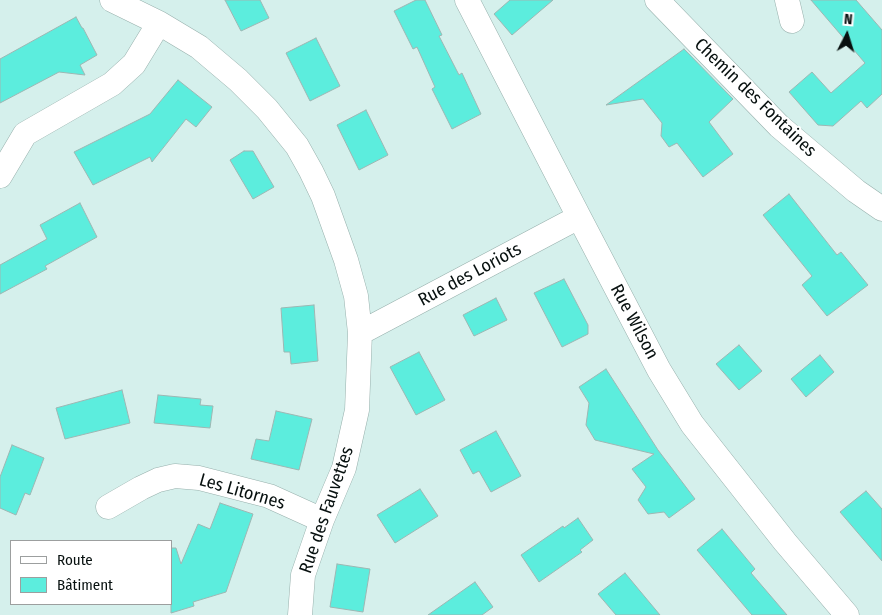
<!DOCTYPE html>
<html>
<head>
<meta charset="utf-8">
<style>
  body { margin:0 }
  #map { position:relative; width:882px; height:615px; overflow:hidden; background:#d5f0ec; font-family:"Fira Sans Condensed",sans-serif }
  canvas { display:block }
  .legend { position:absolute; left:10px; top:540px; width:162px; height:65px; box-sizing:border-box; background:#fff; border:1px solid #9c9f9f; margin:0; padding:6px 9px; list-style:none; font-size:15px; color:#07100f }
  .legend li { display:flex; align-items:center; gap:10px; height:25px }
  .legend b { width:25px; border:1px solid #9c9f9f }
  .north { position:absolute; left:822px; top:10px; width:50px; height:50px; -webkit-text-stroke:4px #fff; paint-order:stroke; rotate:5deg; font-size:14px; font-weight:700; line-height:20px; text-align:center; color:#07100f }
  .north::after { content:''; display:block; margin:auto; width:18px; height:22px; background:#07100f; clip-path:polygon(50% 0,100% 100%,50% 72%,0 100%) }
</style>
</head>
<body>
<div id="map">
<canvas width="882" height="615"></canvas>
<ul class="legend">
<li><b style="height:6px;background:#fff"></b>Route</li>
<li><b style="height:14px;background:#5ceddd"></b>Bâtiment</li>
</ul>
<div class="north">N</div>
</div>
<script>
const context = document.querySelector('canvas').getContext('2d');
context.lineJoin = 'round';
function paint(path, color) {
  context.fillStyle = color;
  context.fill(path, 'evenodd');
}
function toPath(rows) {
  const path = new Path2D();
  for (const r of rows) {
    path.moveTo(r[0], r[1]);
    for (let i = 2; i < r.length; i += 2) path.lineTo(r[i], r[i + 1]);
  }
  return path;
}
function trace(path, color, width, dash) {
  context.strokeStyle = color;
  context.lineWidth = width;
  context.lineCap = dash ? 'butt' : 'round';
  context.setLineDash(dash || []);
  context.stroke(path);
}
function write(font, color, halo, rows, align = 'center') {
  context.font = font + ' "Fira Sans Condensed",sans-serif';
  context.lineWidth = 4;
  context.setLineDash([]);
  context.textBaseline = 'middle';
  context.strokeStyle = halo;
  context.fillStyle = color;
  for (const [text, x, y, turn = 0] of rows) {
    context.save();
    context.translate(x, y);
    context.rotate((+turn || 0) * Math.PI / 180);
    context.textAlign = isNaN(turn) ? turn : align;
    if (halo) context.strokeText(text, 0, 0);
    context.fillText(text, 0, 0);
    context.restore();
  }
}
const building = toPath([
  [225,0,260,0,269,18,241,31,225,0],
  [416,0,425,0,442,35,439,36,459,75,462,73,481,114,452,129,432,89,435,87,417,47,413,49,394,11,416,0],
  [510,0,553,0,512,35,494,14,510,0],
  [811,0,856,0,882,30,882,94,867,108,861,101,833,126,818,125,789,92,812,72,831,93,865,63,811,0],
  [76,17,82,28,83,28,97,55,80,65,85,75,59,72,0,103,0,59,76,17],
  [316,38,340,86,310,101,286,53,316,38],
  [684,49,733,99,709,122,733,154,703,177,677,143,669,147,661,136,662,123,643,99,606,105,684,49],
  [178,80,212,107,196,127,186,119,152,162,150,157,93,185,74,152,150,114,178,80],
  [366,110,388,155,359,170,337,125,366,110],
  [244,151,253,151,274,187,253,199,230,160,244,151],
  [789,194,837,255,841,252,868,285,827,316,802,285,812,276,763,215,789,194],
  [80,203,97,237,45,266,47,269,0,294,0,265,47,239,40,225,80,203],
  [564,279,588,325,588,334,562,347,534,293,564,279],
  [496,298,507,320,474,336,463,315,496,298],
  [314,305,318,361,291,364,290,352,284,352,281,308,314,305],
  [739,345,762,371,739,390,716,364,739,345],
  [419,352,445,400,416,415,390,367,419,352],
  [820,355,834,372,806,397,791,379,820,355],
  [606,369,658,450,695,499,669,518,664,512,648,514,638,500,646,487,632,469,654,454,595,440,586,425,589,403,579,387,606,369],
  [122,390,130,423,65,439,56,408,122,390],
  [158,395,201,399,200,405,213,406,210,428,154,423,158,395],
  [276,411,312,419,299,470,251,459,256,439,269,441,276,411],
  [496,431,521,476,491,492,479,471,473,474,460,450,496,431],
  [12,445,44,458,30,495,25,493,16,515,0,508,0,477,12,445],
  [420,489,438,516,395,543,377,515,420,489],
  [866,491,882,509,882,561,840,512,866,491],
  [220,503,253,514,226,592,193,602,194,606,171,613,171,548,176,548,181,564,198,524,210,529,220,503],
  [578,518,593,540,580,550,582,552,539,582,521,555,563,526,564,528,578,518],
  [722,529,755,569,751,573,787,615,752,615,697,550,722,529],
  [337,564,370,569,363,612,330,607,337,564],
  [625,573,660,615,616,615,598,594,625,573],
  [475,582,493,607,482,615,428,615,475,582]
]);
paint(building, '#5ceddd');
trace(building, '#9db7b3', 1);
const street = toPath([
  [112,0,159,23,199,47,238,80,267,109,297,146,311,171,323,196,346,260,356,296,360,333,357,410,344,468,322,520,303,575,300,615],
  [467,0,579,217,659,370,692,424,785,542,847,615],
  [657,0,779,126,856,191,882,209],
  [787,0,792,21],
  [0,176,25,134,112,84,134,64,159,23],
  [360,333,579,217],
  [108,507,141,488,158,480,175,476,199,478,269,496,322,520]
]);
trace(street, '#97b0ac', 25);
trace(street, '#fff', 24);
write('18px', '#07100f', '#fff', [
  ["Chemin des Fontaines",755,98,44],
  ["Rue des Loriots",470,275,-28],
  ["Rue Wilson",634,322,62],
  ["Les Litornes",242,492,16],
  ["Rue des Fauvettes",327,510,-71]
]);
</script>
</body>
</html>
